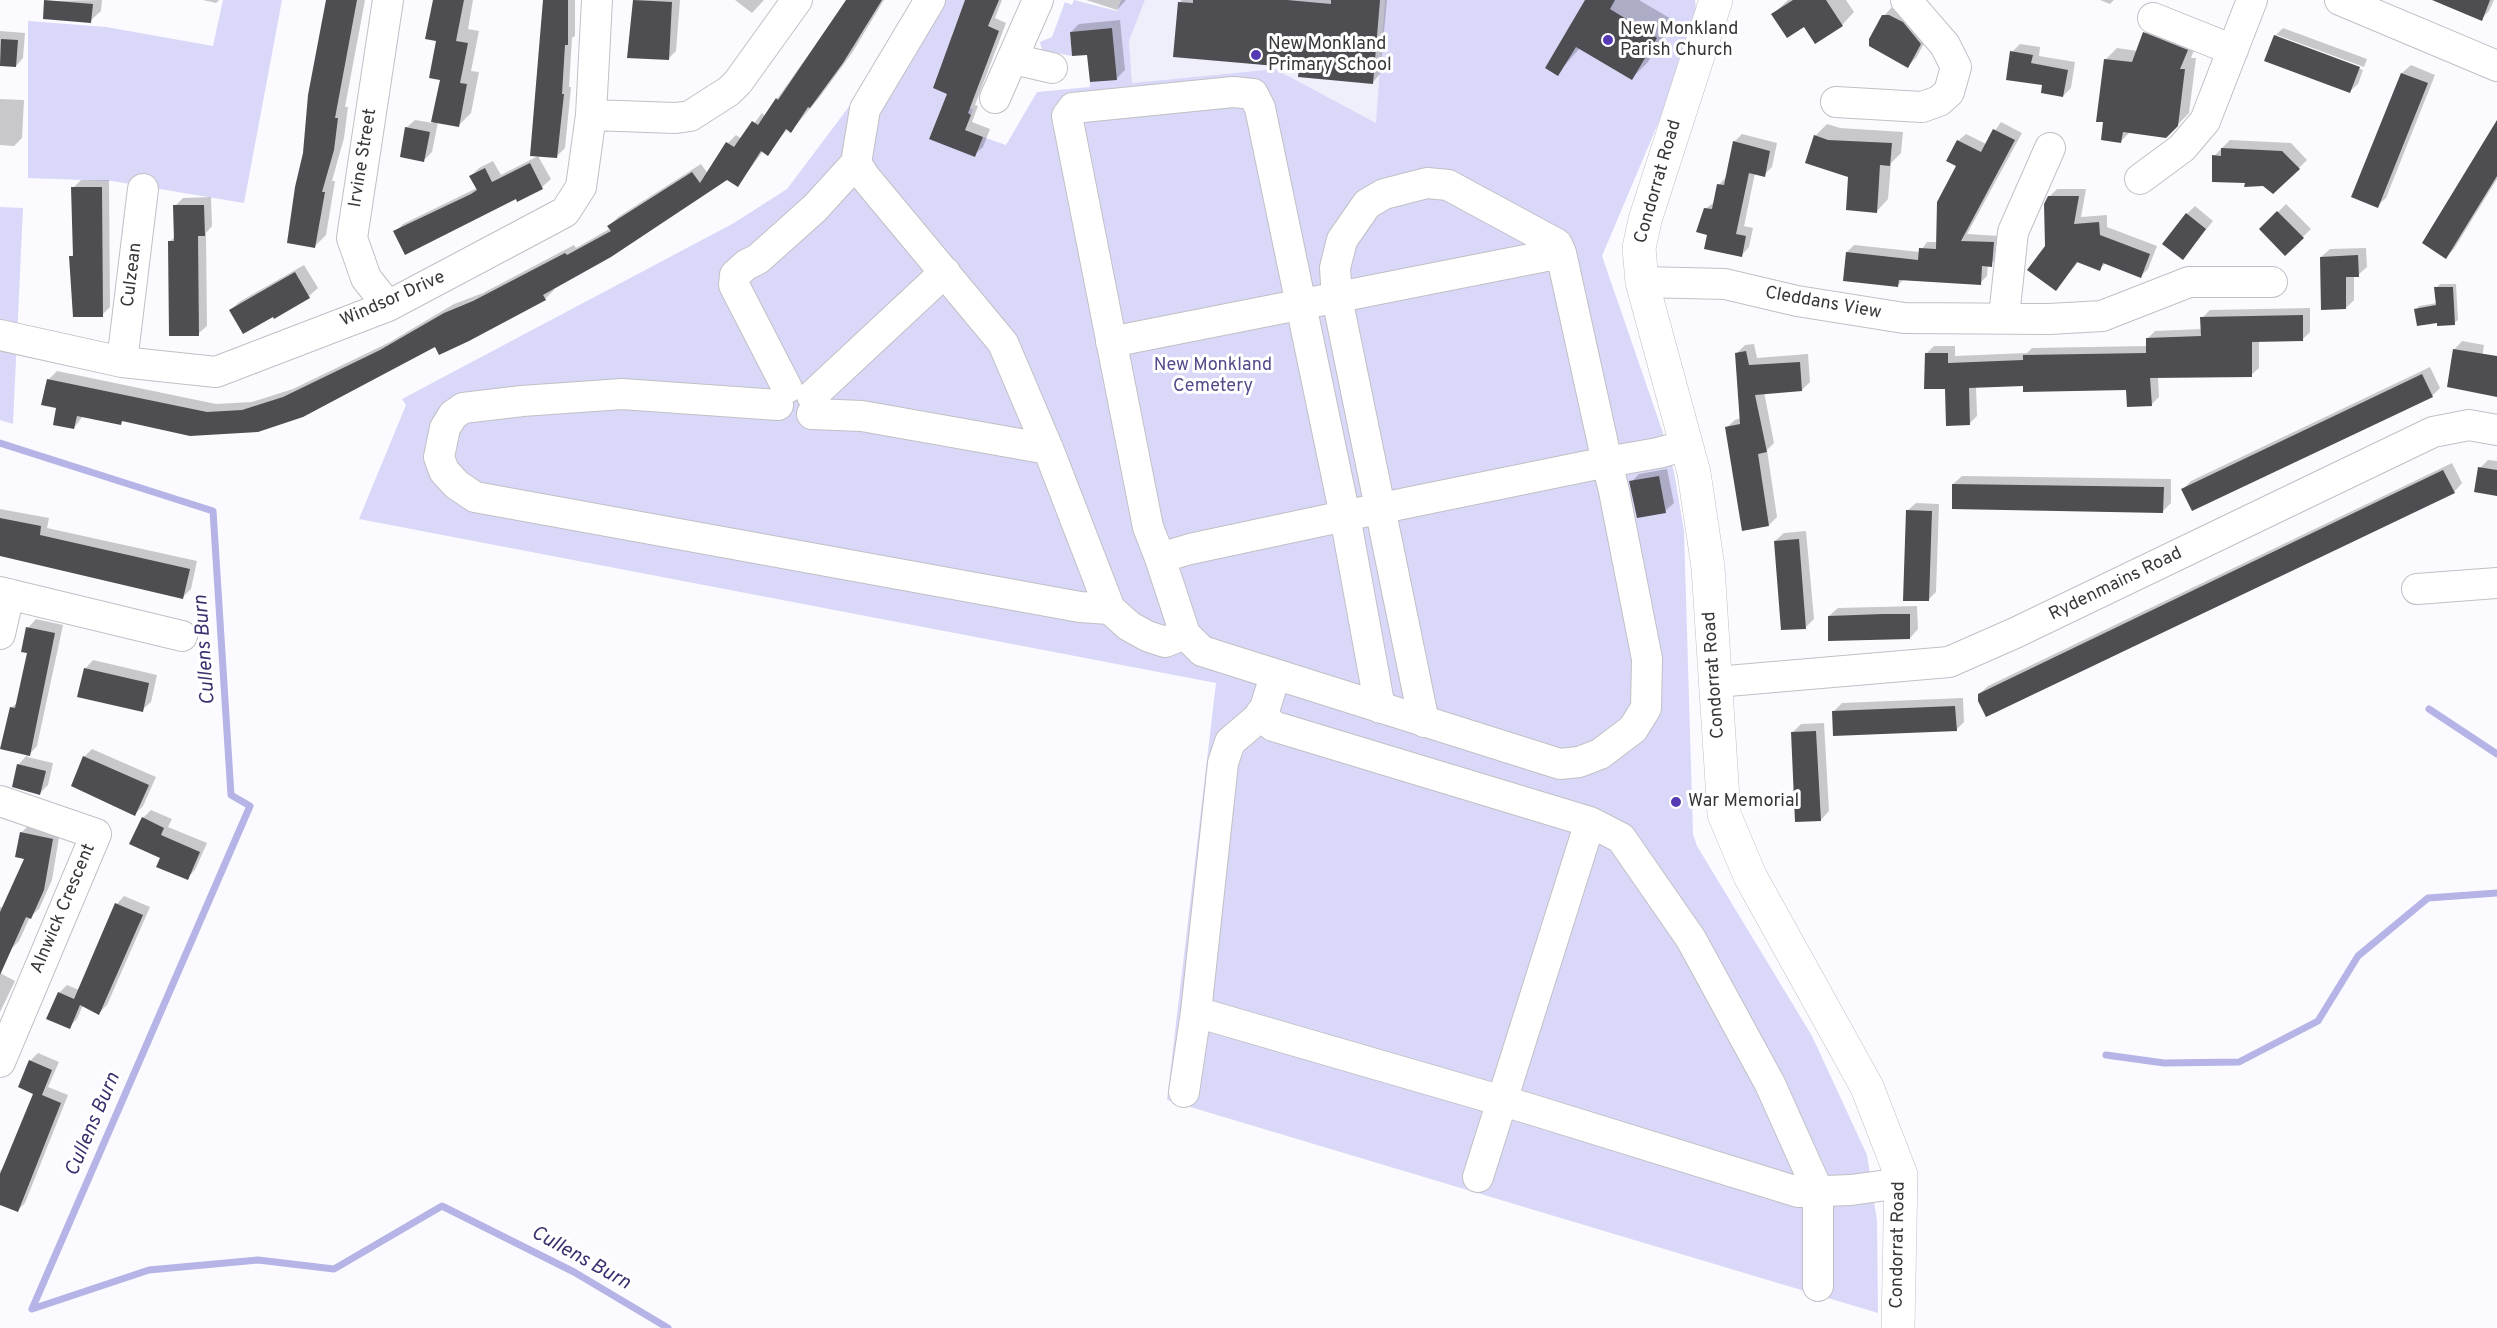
<!DOCTYPE html>
<html>
<head>
<meta charset="utf-8">
<style>
  body { margin:0 }
  canvas { display:block; background:#fafaff }
</style>
</head>
<body>
<canvas width="2497" height="1328"></canvas>
<script>
const context = document.querySelector('canvas').getContext('2d');
context.lineJoin = 'round';
function paint(path, color) {
  context.fillStyle = color;
  context.fill(path, 'evenodd');
}
function toPath(rows) {
  const path = new Path2D();
  for (const r of rows) {
    path.moveTo(r[0], r[1]);
    for (let i = 2; i < r.length; i += 2) path.lineTo(r[i], r[i + 1]);
  }
  return path;
}
function trace(path, color, width, dash) {
  context.strokeStyle = color;
  context.lineWidth = width;
  context.lineCap = dash ? 'butt' : 'round';
  context.setLineDash(dash || []);
  context.stroke(path);
}
function write(font, color, halo, rows, align = 'center') {
  context.font = font + ' Overpass,sans-serif';
  context.lineWidth = 6;
  context.setLineDash([]);
  context.textBaseline = 'middle';
  context.strokeStyle = halo;
  context.fillStyle = color;
  for (const [text, x, y, turn = 0] of rows) {
    context.save();
    context.translate(x, y);
    context.rotate((+turn || 0) * Math.PI / 180);
    context.textAlign = isNaN(turn) ? turn : align;
    if (halo) context.strokeText(text, 0, 0);
    context.fillText(text, 0, 0);
    context.restore();
  }
}
paint(toPath([
  [1145,0,1385,0,1377,124,1275,69,1132,83,1129,41]
]), '#efeffc');
paint(toPath([
  [223,0,282,0,244,203,112,181,28,178,28,21,106,27,213,46],
  [941,0,965,0,952,35,991,50,943,64,933,88,971,103,970,108,973,109,971,115,943,104,929,138,975,157,983,137,1006,145,1037,92,1090,87,1090,82,1117,79,1112,28,1070,32,1072,56,1042,50,1040,42,1052,37,1065,2,1072,5,1074,0,1117,11,1121,0,1145,0,1129,41,1132,83,1275,69,1376,123,1385,0,1695,0,1698,29,1602,256,1662,430,1674,472,1684,531,1693,834,1697,846,1812,1036,1867,1155,1877,1221,1878,1313,1167,1100,1216,683,359,519,406,405,402,399,734,223,787,189,881,64],
  [0,207,23,208,13,424,0,420]
]), '#d9d8f9');
paint(toPath([
  [102,0,101,11,90,21,46,1],
  [203,0,219,0,216,3],
  [328,0,365,0,345,107,348,107,344,138,332,181,335,181,326,235,315,246],
  [434,0,473,0,468,29,479,31,471,71,479,72,471,113,458,126,438,122,432,152,424,160,406,128,415,120,433,123,441,79],
  [543,0,575,0,575,36,572,38,569,87,571,87,565,148,557,156],
  [634,0,680,0,676,51,668,59,632,38],
  [735,0,764,0,752,13],
  [847,0,884,0,852,53,819,98,791,131,788,128,768,154,763,151,738,185,727,178,553,288,554,290,545,299,436,345,302,415,124,420,120,423,83,416,74,428,58,407,48,380,57,371,216,404,252,402,293,389,390,342,454,304,483,293,574,245,576,248,611,228,609,226,618,217,701,164,708,174,728,143,736,135,742,139,762,113,765,116],
  [967,0,1002,0,995,18,1006,23,975,105,978,106,972,122,990,129,983,147,974,155,949,93],
  [1086,0,1126,0,1117,10],
  [1182,0,1387,0,1380,74,1372,83,1300,66,1180,2],
  [1587,0,1639,0,1673,20,1648,62,1632,78,1580,48,1557,74],
  [1788,0,1846,0,1854,12,1842,25,1773,14],
  [2100,0,2114,0,2110,4],
  [2460,0,2494,0,2489,11,2481,19],
  [1892,7,1898,7,1929,35,1916,58,1908,66,1884,16],
  [1120,20,1125,70,1117,78,1089,53,1071,32,1079,24],
  [2156,21,2198,39,2191,58,2196,58,2189,113,2166,137,2130,132,2121,141,2106,59,2117,48,2138,51,2145,33],
  [2283,28,2367,59,2364,67,2277,35,2277,38,2363,70,2358,84,2349,92,2266,60,2275,36],
  [0,31,25,33,23,58,16,66,0,65],
  [2020,44,2040,47,2039,56,2075,62,2071,88,2063,96,2044,84,2012,52],
  [2411,65,2435,75,2386,198,2377,206,2353,196,2402,73],
  [0,99,24,100,22,138,14,146,0,145],
  [2001,122,2022,133,1967,234,2000,236,1999,258,1988,265,1987,276,1980,283,1904,279,1898,285,1847,252,1854,245,1920,252,1927,242,1938,242,1958,166,1958,141,1966,134,1986,144],
  [2497,123,2497,179,2454,249,2446,257],
  [1827,124,1840,128,1903,132,1901,153,1891,163,1888,199,1877,211,1815,136],
  [1742,134,1777,143,1772,167,1764,175,1755,173,1744,226,1753,228,1749,247,1741,256,1709,233,1705,209,1716,201,1719,185,1727,176,1734,142],
  [2230,140,2291,143,2307,160,2299,168,2264,184,2214,156],
  [538,156,551,179,542,187,518,200,516,197,395,232,403,224,477,188,471,176,479,168,493,161,501,175],
  [81,180,109,180,110,307,102,315,71,257,75,253,73,188],
  [2057,189,2086,189,2081,217,2107,215,2107,227,2157,246,2148,269,2140,277,2106,263,2099,269,2079,261,2056,289,2046,246,2049,197],
  [211,197,212,226,206,233,207,326,198,334,169,242,176,236,175,206,183,198],
  [2286,204,2311,229,2285,254,2261,229],
  [2195,206,2213,221,2183,258,2187,214],
  [2366,248,2367,267,2358,275,2354,275,2354,300,2346,308,2321,257,2330,249],
  [304,265,318,288,309,296,275,317,231,310,239,302],
  [2440,284,2456,284,2458,320,2454,323,2438,321,2416,310,2419,306,2437,303,2436,288],
  [2310,308,2310,332,2302,340,2259,340,2259,368,2251,375,2158,377,2159,397,2151,405,2127,389,2025,385,1976,386,1977,416,1969,424,1926,354,1934,346,1955,346,1955,356,2027,353,2032,348,2148,346,2147,339,2155,331,2202,329,2202,318,2210,310],
  [2462,341,2484,345,2482,359,2497,362,2497,395,2454,350],
  [1754,344,1757,358,1808,354,1810,382,1802,390,1764,392,1774,443,1767,450,1777,517,1769,525,1726,428,1735,420,1741,418,1737,353,1745,345],
  [2430,367,2440,388,2432,396,2183,489,2191,481],
  [2488,460,2497,461,2497,494,2480,468],
  [2452,463,2462,483,2454,492,1979,694,1988,686],
  [1667,469,1674,503,1665,511,1631,482,1639,474],
  [1962,476,2171,479,2171,503,2163,511,1953,484],
  [1916,503,1939,504,1936,592,1928,600,1907,511],
  [0,509,49,518,47,528,197,561,191,589,183,597,0,555],
  [1806,531,1814,619,1806,627,1775,541,1784,533],
  [1917,606,1918,629,1910,638,1829,616,1838,608],
  [36,619,63,625,37,746,27,757,53,763,48,785,40,793,18,765,28,754,11,708,18,702,28,651,28,628],
  [93,660,157,675,151,702,142,710,85,669],
  [1963,698,1964,722,1956,730,1834,711,1842,703],
  [1824,723,1829,811,1821,820,1793,732,1801,724],
  [92,749,156,777,143,806,135,814,84,757],
  [151,810,172,819,168,827,207,843,195,870,187,878,162,858,143,818],
  [29,825,60,831,52,880,39,909,30,917,19,941,11,949,0,944,0,907,4,908,27,858,21,833],
  [124,896,150,907,107,1005,99,1013,83,1005,77,1019,69,1027,59,993,67,985,79,990,117,904],
  [0,973,15,981,0,1012],
  [38,1053,59,1062,48,1087,68,1095,25,1203,17,1211,0,1203,0,1171,5,1166,34,1093,30,1061]
]), '#0003');
trace(toPath([
  [0,443,213,511,231,795,250,806,32,1309,149,1270,258,1260,334,1269,442,1206,574,1272,668,1328],
  [2429,709,2497,754],
  [2106,1055,2164,1063,2239,1062,2318,1021,2358,956,2428,898,2497,893]
]), '#b6b4e6', 7);
paint(toPath([
  [44,0,93,4,91,23,43,19],
  [326,0,357,0,335,118,338,118,334,150,322,192,325,192,315,248,287,243,295,187,303,153,308,95],
  [433,0,464,0,456,41,468,43,460,83,467,84,459,127,431,122,440,80,429,78,436,41,425,39],
  [543,0,568,0,568,45,565,45,562,94,564,94,557,158,530,156],
  [633,0,672,2,669,60,627,58],
  [846,0,882,0,843,63,810,108,808,107,791,133,786,129,768,156,761,151,738,187,727,180,611,257,543,295,546,300,469,341,439,355,435,347,303,417,258,432,190,436,122,421,121,425,77,416,74,429,53,425,56,408,41,405,47,379,207,412,242,410,283,397,380,350,444,313,473,301,565,253,567,255,611,231,607,226,692,172,700,183,726,142,734,147,752,121,758,125,776,98,778,100],
  [965,0,999,0,988,26,999,31,968,113,971,115,965,130,983,137,975,157,929,139,947,94,933,88],
  [1193,0,1287,0,1331,4,1331,0,1380,0,1373,84,1298,77,1299,68,1173,57,1178,2,1193,3],
  [1585,0,1615,0,1610,9,1657,38,1632,80,1576,47,1558,76,1545,68],
  [1793,0,1826,0,1843,26,1815,44,1804,27,1787,38,1771,14],
  [2432,0,2490,0,2482,21],
  [1882,15,1889,15,1903,22,1921,44,1908,68,1869,46,1869,39],
  [1112,28,1117,80,1090,82,1087,55,1072,56,1070,32],
  [2143,32,2188,50,2180,69,2185,69,2178,126,2166,138,2123,132,2121,143,2101,140,2103,122,2096,122,2104,59,2132,62],
  [2274,35,2360,67,2350,93,2264,61],
  [1,39,18,40,16,67,0,66],
  [2010,51,2033,55,2031,63,2068,70,2063,97,2041,93,2042,85,2006,80],
  [2401,73,2428,83,2378,208,2351,197],
  [2497,120,2497,176,2446,259,2422,243],
  [405,127,430,132,424,162,400,157],
  [1993,129,2015,140,1961,241,1994,242,1992,267,1982,266,1981,285,1899,280,1898,287,1843,281,1846,252,1918,260,1919,248,1936,249,1937,202,1956,166,1946,161,1957,140,1981,152],
  [1814,135,1828,140,1892,143,1890,166,1880,165,1877,213,1846,210,1848,177,1805,163],
  [1733,141,1770,151,1765,177,1749,173,1736,234,1746,236,1742,257,1704,249,1707,235,1696,232,1704,208,1712,209,1717,184,1724,185],
  [2221,148,2282,151,2300,169,2273,194,2263,186,2244,187,2245,183,2212,182,2212,155,2221,156],
  [530,163,543,189,517,202,516,199,405,255,393,231,471,194,477,190,469,176,485,168,492,182],
  [71,187,102,187,103,317,73,317,69,256,73,256],
  [2048,196,2079,196,2074,224,2099,222,2100,235,2150,254,2141,278,2103,263,2100,271,2077,262,2056,291,2027,270,2045,246,2044,204],
  [173,205,204,205,205,236,198,236,199,336,169,336,168,241,174,241],
  [2277,211,2304,238,2285,256,2259,229],
  [2186,213,2206,229,2183,260,2162,244],
  [2358,255,2359,277,2346,277,2346,309,2321,310,2320,257],
  [295,272,310,298,274,319,273,317,243,334,229,310],
  [2434,287,2453,287,2455,325,2437,326,2437,323,2417,326,2414,309,2436,305],
  [2303,315,2303,341,2252,342,2252,377,2150,378,2152,406,2127,407,2126,390,2023,392,2023,386,1969,388,1970,425,1946,426,1945,389,1924,389,1925,353,1948,353,1948,363,2023,360,2023,355,2146,353,2146,338,2201,336,2200,317],
  [2453,349,2497,356,2497,397,2447,387],
  [1746,351,1749,365,1800,362,1802,391,1755,395,1767,452,1758,454,1769,526,1742,531,1725,427,1740,424,1735,353],
  [2422,374,2433,397,2192,511,2181,489],
  [2478,467,2497,470,2497,496,2474,492],
  [2443,470,2455,493,1986,717,1978,701,1978,694],
  [1659,476,1666,513,1637,518,1629,481],
  [1952,484,2164,487,2163,513,1952,509],
  [1906,510,1932,511,1929,601,1903,601],
  [0,518,41,526,40,535,190,569,183,599,0,556],
  [1799,539,1806,629,1781,630,1774,541],
  [1883,614,1910,614,1910,639,1828,641,1828,616],
  [26,627,55,633,30,756,0,749,10,707,15,708,27,653,21,652],
  [84,668,149,683,143,712,77,697],
  [1955,706,1957,731,1833,736,1832,711],
  [1816,731,1821,821,1795,822,1791,732],
  [83,756,149,785,135,816,71,786],
  [17,764,46,771,40,795,12,787],
  [142,817,164,828,161,835,200,852,188,880,156,867,160,858,129,844],
  [20,832,53,839,44,890,31,919,26,917,0,975,0,912,24,859,15,857],
  [115,903,143,915,99,1015,80,1005,70,1029,46,1019,58,992,74,999],
  [29,1060,52,1070,42,1095,61,1103,18,1212,0,1205,0,1174,33,1094,18,1087]
]), '#4d4d52');
const minor = toPath([
  [930,0,865,109,856,163,865,177,1003,343,1049,451,1110,609,1129,626,1147,636,1165,642,1185,634],
  [2340,0,2497,66],
  [2153,18,2233,50],
  [1013,59,1052,68],
  [995,98,1038,0],
  [1836,102,1922,107,1939,101,1949,92,1956,67,1945,45,1906,0],
  [591,115,676,118,690,116,729,91,738,82,797,0],
  [2140,179,2182,148,2205,121,2252,0],
  [1642,282,1725,284,1797,301,1904,318,2049,319,2102,316,2189,282,2272,282],
  [388,306,366,278,352,238,388,0],
  [2004,317,2013,232,2050,148],
  [0,335,122,362,216,372,388,306,565,212,581,187,591,115,597,0],
  [1111,342,1561,253,1607,462,1614,491,1647,659,1646,708,1633,729,1600,754,1579,762,1560,764,1202,651,1185,634,1160,558,1190,549,1382,508,1607,462,1658,453,1687,445],
  [122,362,143,189],
  [787,388,734,285,735,275,746,265,758,259,815,208,856,163],
  [812,396,945,272],
  [778,405,622,394,522,401,463,408,453,415,445,428,439,457,444,471,457,485,475,497,1080,607,1110,609],
  [812,414,862,416,1048,449],
  [1160,558,1148,527,1067,116,1073,108,1233,92,1253,94,1260,108,1345,516,1380,708],
  [2417,589,2497,583],
  [0,592,182,636],
  [0,634,9,594],
  [1275,676,1265,708,1257,719,1230,742,1223,763,1196,1012,1530,1109,1798,1192,1851,1190,1902,1183],
  [1716,682,1949,662,2015,633,2433,432,2469,425,2497,430],
  [1261,713,1273,726,1590,822,1478,1177],
  [1424,722,1337,298,1335,268,1342,240,1367,204,1384,194,1427,183,1448,185,1557,244,1561,253],
  [0,801,96,834,0,1062],
  [1590,822,1621,838,1691,939,1770,1084,1818,1191,1818,1286],
  [1184,1092,1196,1012]
]);
const major = toPath([
  [1716,0,1645,220,1639,248,1642,282,1694,473,1708,567,1724,814,1750,876,1867,1087,1901,1175,1898,1328]
]);
trace(minor, '#c0c0c5', 32);
trace(major, '#c0c0c5', 34);
trace(minor, '#fff', 30);
trace(major, '#fff', 33);
for (const [x, y, r, color] of [
  [1608,40,6,"#553bb3"],
  [1256,55,6,"#553bb3"],
  [1676,802,6,"#553bb3"]
]) {
  const dot = new Path2D();
  dot.arc(x, y, r, 0, 2 * Math.PI);
  context.fillStyle = color;
  context.fill(dot);
  trace(dot, '#fff', 2);
}
write('18px', '#37373a', '#fff', [
  ["New Monkland",1620,30],
  ["Parish Church",1620,51],
  ["New Monkland",1268,45],
  ["Primary School",1268,66],
  ["War Memorial",1688,802]
], 'left');
write('18px', '#37373a', '#fff', [
  ["Irvine Street",364,158,-81],
  ["Condorrat Road",1659,182,-74],
  ["Culzean",133,275,-83],
  ["Windsor Drive",393,300,-24],
  ["Cleddans View",1823,304,10],
  ["Rydenmains Road",2116,585,-26],
  ["Condorrat Road",1715,675,-94],
  ["Alnwick Crescent",64,909,-67],
  ["Condorrat Road",1899,1245,-89]
]);
write('18px', '#524b8a', '#fff', [
  ["New Monkland",1213,366],
  ["Cemetery",1213,387]
]);
write('italic 20px', '#3a316e', '#fff', [
  ["Cullens Burn",206,650,-94],
  ["Cullens Burn",94,1125,-67],
  ["Cullens Burn",580,1259,29]
]);
</script>
</body>
</html>
